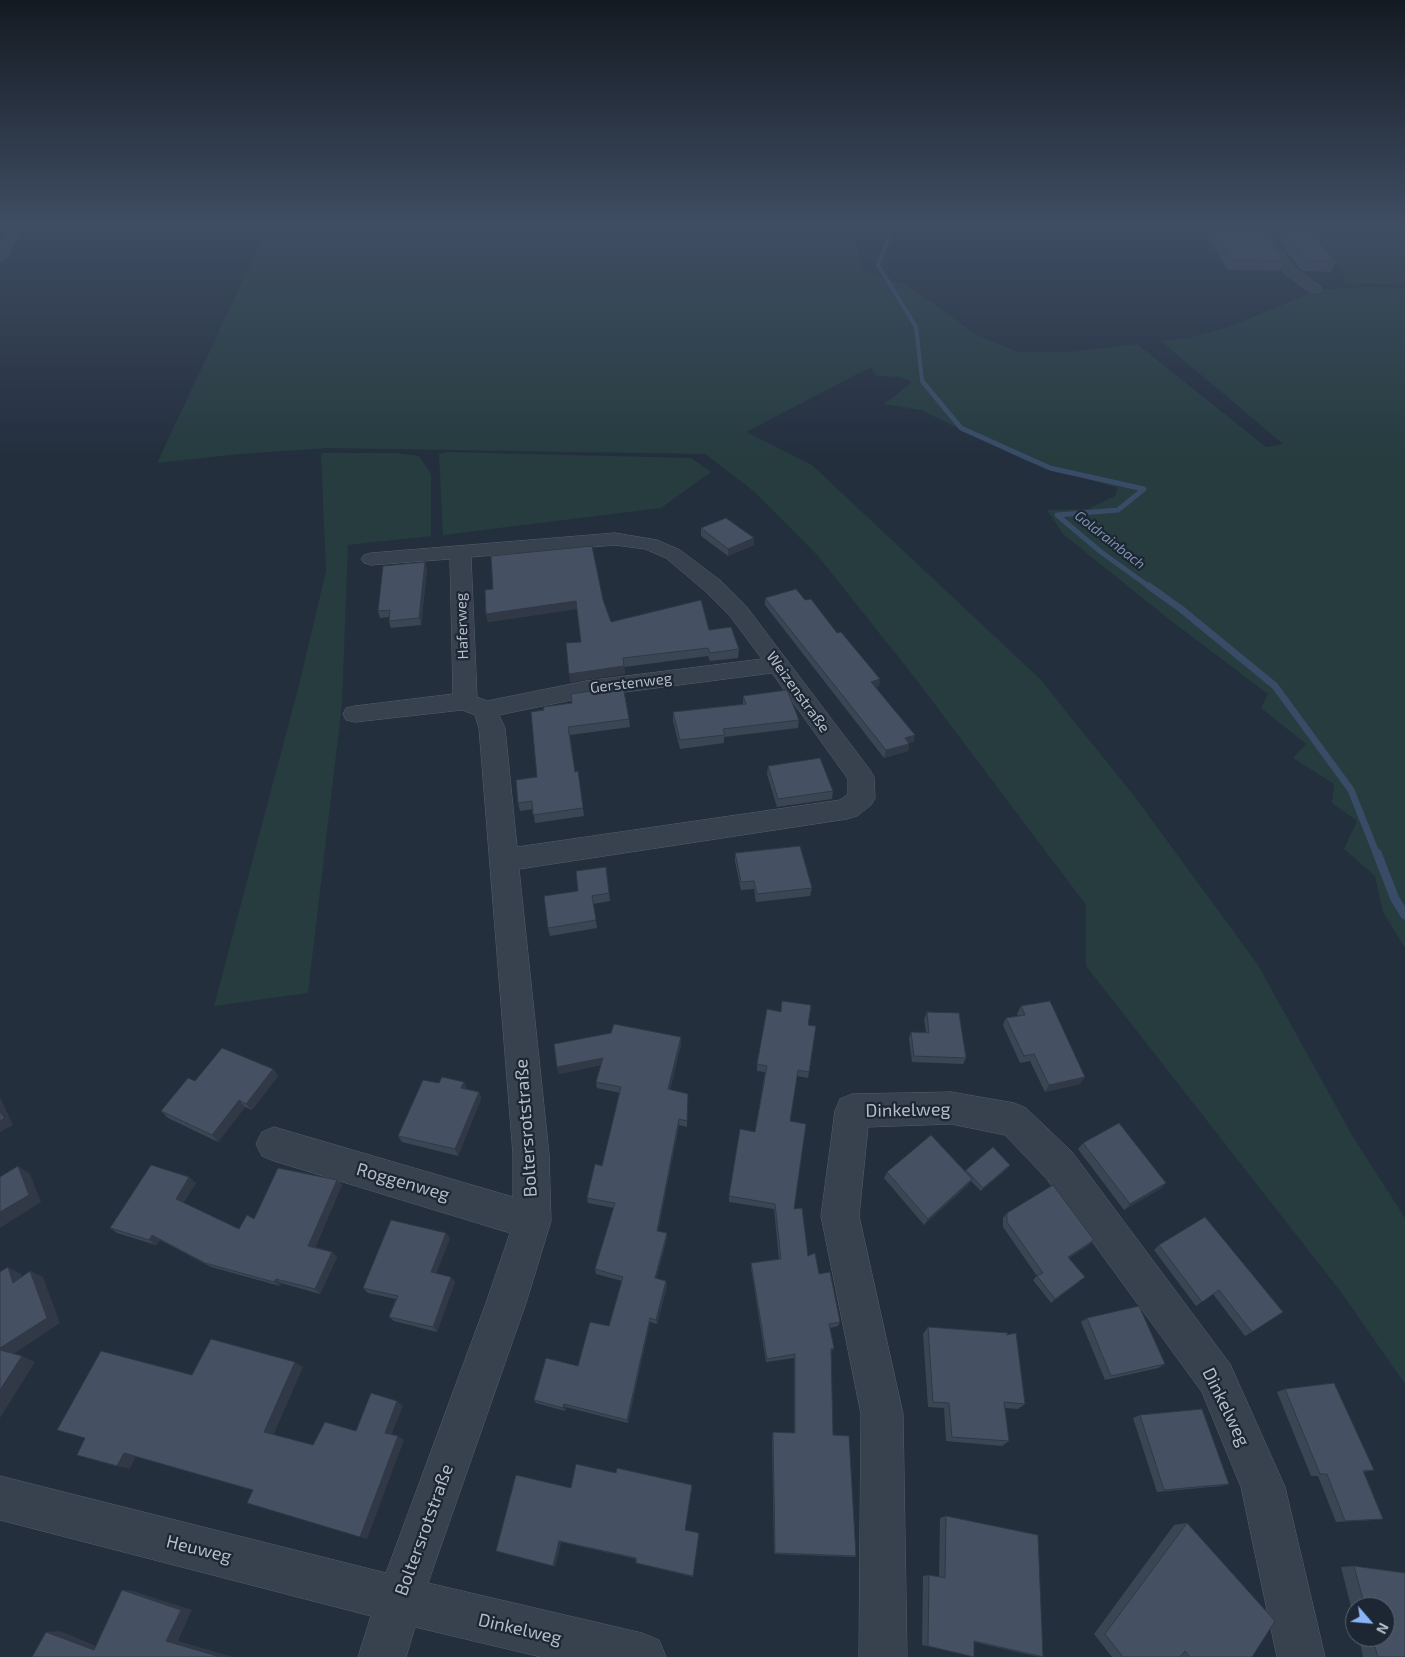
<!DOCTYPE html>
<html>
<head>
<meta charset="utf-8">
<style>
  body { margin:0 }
  #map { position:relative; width:1405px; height:1657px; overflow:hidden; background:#242f3e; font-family:"Exo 2",sans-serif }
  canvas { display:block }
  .north { position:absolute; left:1345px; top:1597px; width:50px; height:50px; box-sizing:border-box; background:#1d2633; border:1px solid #59626f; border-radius:50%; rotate:117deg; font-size:14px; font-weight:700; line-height:20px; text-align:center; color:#b4bcc9 }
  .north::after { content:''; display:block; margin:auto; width:18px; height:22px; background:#8ab4f8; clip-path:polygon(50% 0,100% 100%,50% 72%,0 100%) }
</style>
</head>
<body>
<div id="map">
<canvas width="1405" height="1657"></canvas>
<div class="north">N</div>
</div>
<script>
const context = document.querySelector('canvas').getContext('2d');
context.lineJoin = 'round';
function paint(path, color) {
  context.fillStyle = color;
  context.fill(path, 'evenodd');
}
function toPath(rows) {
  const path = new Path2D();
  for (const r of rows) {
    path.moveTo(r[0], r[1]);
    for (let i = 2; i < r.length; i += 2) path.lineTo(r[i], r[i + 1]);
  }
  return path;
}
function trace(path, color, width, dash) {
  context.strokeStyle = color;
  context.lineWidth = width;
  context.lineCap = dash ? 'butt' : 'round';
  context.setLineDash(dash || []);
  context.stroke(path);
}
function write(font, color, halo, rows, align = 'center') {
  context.font = font + ' "Exo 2",sans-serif';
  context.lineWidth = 4.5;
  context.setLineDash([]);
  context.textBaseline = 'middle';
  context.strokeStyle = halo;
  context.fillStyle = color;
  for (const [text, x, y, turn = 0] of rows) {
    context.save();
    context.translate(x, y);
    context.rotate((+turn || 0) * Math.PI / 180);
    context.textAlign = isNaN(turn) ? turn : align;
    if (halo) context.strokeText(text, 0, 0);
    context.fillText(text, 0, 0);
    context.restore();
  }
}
paint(toPath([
  [269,225,855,225,860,265,867,272,886,280,904,283,977,335,1018,352,1070,352,1137,344,1266,447,1283,444,1161,341,1188,338,1229,327,1318,290,1366,287,1405,288,1405,948,1383,912,1375,876,1344,849,1357,821,1332,803,1334,784,1293,758,1306,744,1261,708,1268,694,1170,620,1063,534,1047,510,1088,509,1115,496,1118,488,1028,462,921,410,884,404,912,382,901,377,876,376,871,367,746,432,812,465,1040,679,1135,797,1258,965,1353,1137,1405,1218,1405,1384,1341,1292,1086,966,1086,905,915,678,818,556,756,493,705,454,328,448,240,454,157,463],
  [1255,225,1405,225,1405,284,1345,283,1343,274,1319,242,1311,236,1266,230],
  [446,452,691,458,711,472,661,508,443,535,439,454],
  [323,453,395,453,419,456,431,474,431,536,348,545,342,704,308,993,214,1006,300,681,326,571,321,455]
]), '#263c3f');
trace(toPath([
  [894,225,878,265,916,327,922,380,924,383]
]), '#394c67', 4);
trace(toPath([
  [923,382,961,428,1050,468,1144,489,1118,510,1057,515,1101,552,1151,588]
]), '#394c67', 5);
trace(toPath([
  [1149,586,1181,609,1275,686,1351,790,1377,855]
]), '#394c67', 7);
trace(toPath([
  [1377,853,1395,899,1405,915]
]), '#394c67', 9);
const minor = toPath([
  [10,225,23,225,7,258,0,262,0,245,10,225],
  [1231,225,1249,225,1268,233,1296,269,1320,286,1322,289,1320,292,1310,292,1286,275,1258,239,1231,225],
  [615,533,657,540,680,550,721,581,746,606,870,770,874,777,875,798,871,805,857,816,847,819,519,869,549,1154,551,1221,526,1303,428,1583,642,1633,659,1640,666,1657,541,1657,415,1627,406,1657,358,1657,371,1616,0,1520,0,1476,386,1573,486,1303,510,1233,274,1161,262,1156,256,1144,262,1132,274,1127,513,1197,513,1154,479,728,475,715,462,710,355,722,346,720,343,714,346,708,355,706,453,694,450,559,371,565,364,563,361,559,364,555,371,553,615,533],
  [615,545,645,549,666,558,705,591,730,616,762,659,586,681,487,701,477,697,471,557,615,545],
  [772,673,848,779,848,794,840,800,517,847,505,728,499,715,586,697,772,673],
  [951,1092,1014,1103,1026,1108,1072,1152,1230,1364,1285,1487,1325,1657,1277,1657,1241,1487,1202,1392,1046,1178,1005,1135,951,1124,868,1127,859,1216,903,1414,907,1657,859,1657,861,1414,821,1216,835,1111,840,1099,852,1094,951,1092]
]);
trace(minor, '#565f6c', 1);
paint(minor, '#38414e');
paint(toPath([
  [1209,226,1284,260,1280,270,1279,271,1228,270,1206,236],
  [1282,232,1336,262,1331,272,1302,271,1278,242],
  [701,528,754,545,728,556,701,536],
  [425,562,427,570,421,625,391,628,389,621,389,617,380,618,378,611],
  [765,598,805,600,880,679,879,686,876,687,914,742,909,743,908,751,884,758,765,605],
  [603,600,611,622,709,630,739,649,738,658,710,661,708,656,624,667,625,674,570,682,581,642,577,609,488,622,486,614],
  [743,696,799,720,798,728,724,737,724,743,680,749,673,721,673,712,743,704],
  [544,710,629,719,630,727,570,735,575,772,578,771,584,816,535,823,533,809,520,811,518,803,537,777],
  [768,766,833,791,832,799,777,807,767,774],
  [735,853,812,888,810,896,756,902,754,889,741,890,735,861],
  [606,867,610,901,593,904,597,928,550,936,548,928,578,891],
  [1021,1006,1080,1084,1045,1092,1030,1061,1020,1063,1003,1025,1006,1018,1018,1016,1017,1014],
  [927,1012,966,1058,963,1064,912,1062,909,1038,911,1032,926,1032,924,1019],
  [808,1025,809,1072,808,1078,797,1076,790,1121,794,1209,808,1256,819,1274,840,1322,838,1326,830,1328,834,1348,831,1352,833,1435,856,1556,854,1557,774,1554,772,1435,773,1432,794,1433,794,1358,766,1362,751,1268,751,1263,779,1259,774,1209,729,1202,729,1196,755,1132,765,1072,757,1071,757,1064],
  [681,1044,670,1090,688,1094,687,1127,679,1125,658,1231,667,1238,656,1279,666,1281,667,1286,657,1324,650,1322,628,1423,566,1407,565,1411,536,1403,534,1400,578,1366,609,1326,622,1281,596,1274,595,1269,614,1208,588,1203,587,1198,602,1166,620,1093,597,1088,596,1082,601,1065,559,1074,557,1067],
  [273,1069,278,1076,252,1110,245,1107,218,1142,168,1118,161,1111,195,1081],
  [467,1089,466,1090,479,1092,481,1099,458,1156,402,1142,398,1136],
  [1083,1143,1166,1183,1160,1189,1124,1210,1078,1149],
  [1010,1165,1008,1168,981,1191,971,1181,968,1185,924,1225,884,1178,887,1172,965,1172,966,1170],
  [189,1177,196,1183,183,1203,239,1229,254,1219,337,1180,342,1185,315,1247,332,1252,337,1257,320,1294,281,1283,280,1286,211,1267,160,1240,156,1245,117,1233,110,1228],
  [1007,1213,1094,1240,1089,1245,1069,1258,1079,1282,1051,1303,1033,1280,1037,1276,1003,1227,1003,1218],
  [1205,1217,1252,1332,1245,1336,1213,1294,1196,1306,1154,1250,1159,1245],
  [450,1238,436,1273,455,1282,437,1332,394,1321,389,1317,396,1299,368,1293,363,1288],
  [1087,1318,1165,1364,1158,1368,1105,1380,1081,1322],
  [928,1327,1007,1335,1025,1404,1018,1409,1005,1408,1009,1441,1002,1446,946,1441,944,1408,928,1407,923,1334],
  [1285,1389,1374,1470,1364,1472,1383,1519,1373,1520,1336,1522,1318,1476,1311,1476,1277,1392],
  [1140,1415,1229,1484,1221,1486,1157,1492,1133,1418],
  [616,1473,692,1487,685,1530,693,1577,637,1563,636,1563,636,1559,561,1542,555,1566,496,1551,571,1488],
  [946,1516,1043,1657,1034,1656,974,1642,974,1657,922,1645,923,1576,929,1575,939,1577,940,1518],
  [1187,1523,1252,1657,1112,1657,1094,1634,1174,1525],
  [1354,1566,1405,1573,1405,1657,1363,1657,1359,1637,1385,1637,1385,1607,1355,1607,1355,1623,1341,1567]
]), '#3b4654');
paint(toPath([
  [754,538,754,545,728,556,728,549],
  [425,562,427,570,421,625,419,618],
  [576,601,577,609,488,622,486,614],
  [624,666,625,674,570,682,569,674],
  [880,679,879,686,870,689,871,682],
  [915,735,914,742,903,745,905,738],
  [909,744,908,751,884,758,886,750],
  [681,1037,681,1044,669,1095,668,1089],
  [603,1058,605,1064,559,1074,557,1067],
  [273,1069,278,1076,252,1110,246,1104],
  [1085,1077,1080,1084,1045,1092,1049,1085],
  [464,1082,467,1089,464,1095,461,1088],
  [479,1092,481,1099,458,1156,455,1149],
  [0,1097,13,1125,0,1132],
  [239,1100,245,1107,218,1142,212,1135],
  [679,1119,679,1125,657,1236,657,1231],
  [1010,1165,1008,1168,981,1191,983,1188],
  [18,1166,30,1174,41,1202,0,1228,0,1212],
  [189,1177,196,1183,182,1204,176,1199],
  [972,1179,968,1185,924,1225,928,1219],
  [337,1180,342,1185,314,1251,308,1246],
  [1166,1183,1160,1189,1124,1210,1130,1204],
  [446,1233,450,1238,435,1277,431,1272],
  [667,1233,667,1238,655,1283,655,1278],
  [152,1235,160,1240,156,1245,149,1240],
  [1094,1240,1089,1245,1064,1262,1068,1257],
  [332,1252,337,1257,320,1294,315,1289],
  [8,1267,21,1274,26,1289,13,1283],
  [30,1271,43,1277,60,1323,12,1355,0,1350,0,1348],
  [451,1277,455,1282,437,1332,433,1327],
  [1085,1277,1079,1282,1051,1303,1055,1299],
  [276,1279,281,1283,280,1286,274,1282],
  [666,1281,667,1286,657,1324,656,1320],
  [650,1318,650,1322,628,1423,627,1420],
  [22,1356,35,1362,0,1418,0,1390],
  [295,1362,303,1367,273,1436,264,1432],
  [397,1401,403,1406,391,1436,385,1433],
  [564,1404,566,1407,565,1411,563,1408],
  [398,1436,404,1440,367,1539,360,1537],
  [124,1453,136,1456,130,1469,117,1466],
  [559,1541,561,1542,555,1566,553,1566],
  [122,1590,133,1591,192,1610,178,1641,233,1657,220,1657,166,1641],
  [60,1631,106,1650,94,1650,46,1632]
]), '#303945');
const building = toPath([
  [1209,226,1255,227,1261,230,1284,260,1283,261,1232,259,1209,226],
  [1282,232,1311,233,1336,262,1307,260,1282,232],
  [726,518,754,538,728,549,701,528,726,518],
  [592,546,603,600,611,622,701,600,709,630,731,627,739,649,710,653,708,648,623,658,624,666,569,674,566,643,581,642,576,601,486,614,485,590,493,589,491,556,592,546],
  [425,562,419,618,389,621,390,610,378,611,383,566,425,562],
  [796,589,805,600,811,599,837,633,841,632,880,679,871,682,915,735,905,738,909,744,886,750,765,598,796,589],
  [623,686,629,719,568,727,575,772,578,771,583,808,533,815,532,801,518,803,516,780,537,777,531,712,544,710,543,707,572,703,571,694,623,686],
  [787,690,799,720,723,729,725,735,680,740,673,712,746,704,743,696,787,690],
  [820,758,833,791,778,799,768,766,820,758],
  [800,846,812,888,757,894,754,881,741,882,735,853,800,846],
  [606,867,609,893,592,896,596,920,548,928,544,896,578,891,576,871,606,867],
  [782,1001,811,1005,808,1025,816,1026,809,1072,798,1070,790,1121,806,1124,794,1209,802,1208,808,1256,815,1253,819,1274,830,1272,840,1322,829,1324,834,1348,831,1349,833,1435,849,1436,856,1556,775,1553,773,1432,795,1433,795,1354,767,1359,751,1263,781,1259,775,1204,729,1196,740,1129,755,1132,767,1066,757,1064,767,1009,781,1012,782,1001],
  [1050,1001,1085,1077,1049,1085,1034,1054,1024,1056,1006,1018,1025,1015,1021,1006,1050,1001],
  [927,1012,959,1013,966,1058,914,1056,911,1032,929,1033,927,1012],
  [614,1024,681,1037,668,1089,688,1094,687,1121,679,1119,657,1231,667,1233,655,1278,666,1281,656,1320,650,1318,627,1420,564,1404,563,1408,534,1400,546,1358,578,1366,590,1322,609,1326,623,1277,595,1269,615,1203,587,1198,595,1164,602,1166,621,1087,596,1082,603,1058,557,1067,554,1044,611,1033,614,1024],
  [222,1048,273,1069,246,1104,239,1100,212,1135,161,1111,188,1078,195,1081,222,1048],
  [442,1077,464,1082,461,1088,479,1092,455,1149,398,1136,423,1080,439,1083,442,1077],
  [0,1111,4,1118,0,1121,0,1111],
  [1119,1123,1166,1183,1130,1204,1083,1143,1119,1123],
  [931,1135,972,1179,928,1219,887,1172,931,1135],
  [993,1147,1010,1165,983,1188,966,1170,993,1147],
  [151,1165,189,1177,176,1199,239,1229,247,1215,254,1219,278,1168,337,1180,308,1246,332,1252,315,1289,276,1279,274,1282,205,1263,152,1235,149,1240,110,1228,151,1165],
  [18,1166,29,1195,0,1212,0,1177,18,1166],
  [1053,1185,1094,1240,1068,1257,1085,1277,1055,1299,1037,1276,1043,1273,1007,1222,1007,1213,1053,1185],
  [1205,1217,1283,1312,1252,1332,1219,1290,1202,1302,1159,1245,1205,1217],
  [391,1220,446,1233,431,1272,451,1277,433,1327,389,1317,398,1296,363,1288,391,1220],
  [8,1267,13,1283,30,1271,47,1318,0,1348,0,1272,8,1267],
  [1139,1306,1165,1364,1111,1376,1087,1318,1139,1306],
  [928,1327,1008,1333,1006,1335,1016,1333,1025,1404,1004,1402,1009,1441,952,1437,949,1403,933,1402,928,1327],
  [211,1339,295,1362,264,1432,313,1445,325,1422,356,1431,371,1393,397,1401,385,1433,398,1436,360,1537,247,1503,253,1490,124,1453,117,1466,77,1455,85,1438,57,1430,101,1351,192,1375,211,1339],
  [0,1350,22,1356,0,1390,0,1350],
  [1334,1383,1374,1470,1363,1471,1383,1519,1345,1521,1327,1474,1320,1474,1285,1389,1334,1383],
  [1202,1409,1229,1484,1164,1490,1140,1415,1202,1409],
  [576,1464,616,1473,617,1468,692,1485,685,1530,699,1533,693,1576,636,1563,636,1558,559,1541,553,1566,496,1551,516,1475,571,1488,576,1464],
  [946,1516,1038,1535,1043,1657,974,1641,974,1657,928,1646,929,1575,945,1578,946,1516],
  [1187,1523,1275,1621,1252,1657,1190,1657,1185,1651,1180,1657,1123,1657,1105,1634,1187,1523],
  [1354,1566,1405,1573,1405,1657,1378,1657,1372,1637,1385,1637,1385,1607,1365,1607,1354,1566],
  [122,1590,181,1610,166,1641,220,1657,32,1657,46,1632,94,1650,122,1590]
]);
paint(building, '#455162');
trace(building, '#303945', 1);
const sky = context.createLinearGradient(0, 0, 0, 457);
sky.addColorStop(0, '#141a22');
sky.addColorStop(0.49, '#3f4d63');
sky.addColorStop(1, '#3f4d6300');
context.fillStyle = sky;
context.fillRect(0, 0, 1405, 457);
write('italic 14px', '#7c92b1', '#1d2633', [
  ["Goldrainbach",1110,540,38]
]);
write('15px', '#b4bcc9', '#1d2633', [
  ["Haferweg",462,626,-92],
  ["Gerstenweg",631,683,-7],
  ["Weizenstraße",798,692,54]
]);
write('18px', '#b4bcc9', '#1d2633', [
  ["Dinkelweg",908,1110,-1],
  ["Boltersrotstraße",526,1128,-94],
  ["Roggenweg",403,1182,16],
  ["Dinkelweg",1226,1407,64],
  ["Boltersrotstraße",424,1530,-70],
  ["Heuweg",199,1549,14],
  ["Dinkelweg",520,1629,13]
]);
</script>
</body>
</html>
